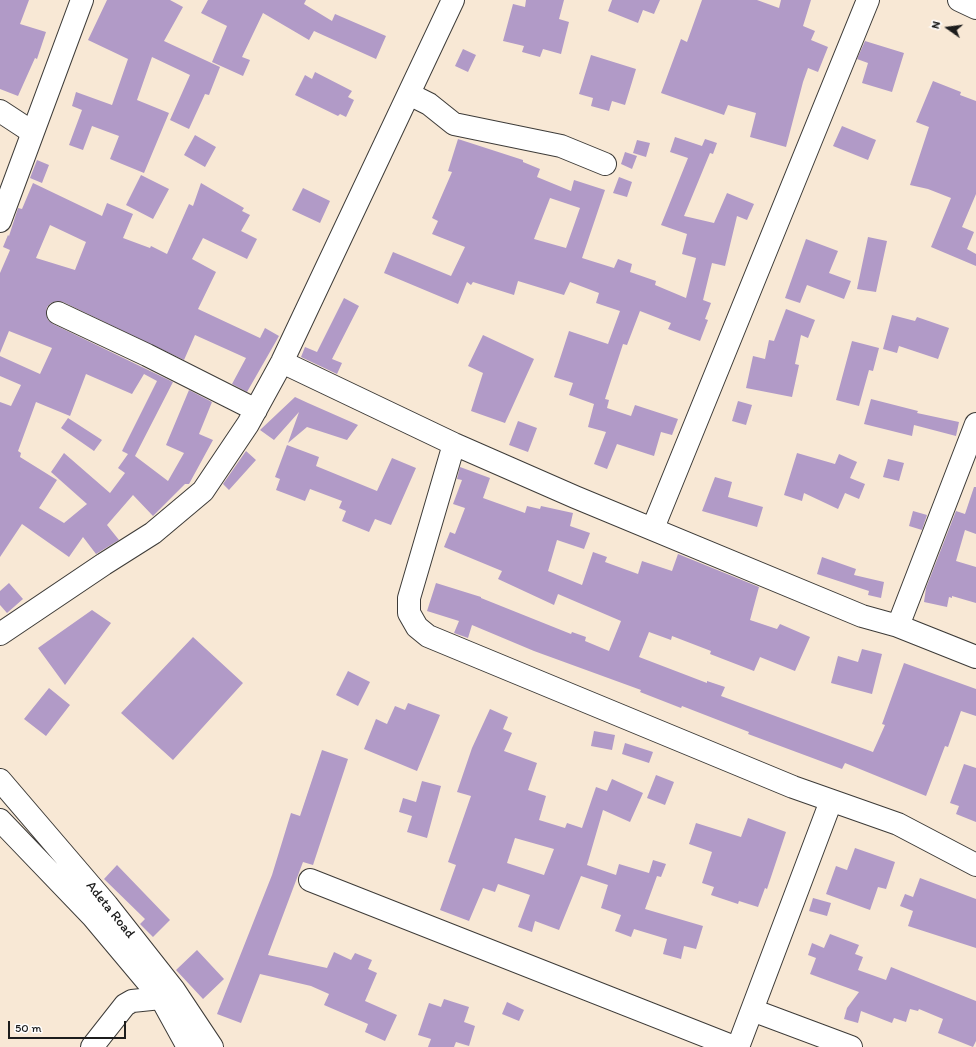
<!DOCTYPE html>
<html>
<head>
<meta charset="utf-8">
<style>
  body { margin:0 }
  #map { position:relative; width:976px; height:1047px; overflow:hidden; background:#f8e8d5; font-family:Itim,sans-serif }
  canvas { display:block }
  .north { position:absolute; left:928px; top:8px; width:40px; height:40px; -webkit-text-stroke:3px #fff; paint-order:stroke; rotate:284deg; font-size:11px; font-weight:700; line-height:16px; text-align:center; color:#1c1c1c }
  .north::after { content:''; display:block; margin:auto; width:14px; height:18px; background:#1c1c1c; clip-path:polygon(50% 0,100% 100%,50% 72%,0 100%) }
  .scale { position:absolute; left:8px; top:1021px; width:118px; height:18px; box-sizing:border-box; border:2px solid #1c1c1c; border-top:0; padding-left:5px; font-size:12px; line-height:14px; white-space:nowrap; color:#1c1c1c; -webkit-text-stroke:3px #fff; paint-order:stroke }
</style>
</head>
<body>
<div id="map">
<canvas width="976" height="1047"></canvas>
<div class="north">N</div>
<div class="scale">50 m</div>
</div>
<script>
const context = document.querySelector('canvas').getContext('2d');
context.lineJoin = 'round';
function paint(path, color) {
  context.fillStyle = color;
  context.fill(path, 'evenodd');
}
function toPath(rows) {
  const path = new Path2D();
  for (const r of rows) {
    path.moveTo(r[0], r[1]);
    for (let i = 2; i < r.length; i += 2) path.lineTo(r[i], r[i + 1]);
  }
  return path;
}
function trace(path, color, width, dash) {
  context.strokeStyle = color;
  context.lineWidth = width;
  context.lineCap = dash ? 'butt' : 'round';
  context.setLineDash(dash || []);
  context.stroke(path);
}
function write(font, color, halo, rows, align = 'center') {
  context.font = font + ' Itim,sans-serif';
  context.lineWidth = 4;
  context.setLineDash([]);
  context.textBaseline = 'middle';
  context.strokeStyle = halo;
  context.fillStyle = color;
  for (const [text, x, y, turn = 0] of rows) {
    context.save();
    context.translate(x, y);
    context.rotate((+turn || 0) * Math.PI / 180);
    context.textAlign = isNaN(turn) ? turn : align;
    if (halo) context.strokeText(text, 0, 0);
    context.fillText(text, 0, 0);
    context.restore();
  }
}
paint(toPath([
  [0,0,29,0,20,24,46,32,37,59,35,58,18,96,0,89],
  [107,0,170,0,183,7,164,41,220,67,209,95,205,94,189,129,170,120,190,75,152,57,137,100,169,113,144,173,110,159,119,136,92,126,83,150,69,145,82,110,72,106,76,92,112,105,128,59,88,40],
  [208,0,306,0,304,4,332,21,335,14,386,36,376,59,314,31,309,40,263,13,242,57,250,60,243,76,212,62,227,26,201,13],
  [526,0,564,0,559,19,569,22,561,54,543,49,540,57,522,52,524,46,503,41,513,4,525,7],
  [612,0,660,0,654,14,643,10,638,23,608,11],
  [702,0,757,0,779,8,781,0,811,0,803,26,815,31,811,40,828,47,818,72,808,68,803,82,786,147,750,137,756,113,728,105,724,115,661,93,681,39,687,42],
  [865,41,904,53,892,92,862,83,868,63,857,59],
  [463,49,476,55,468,72,455,66],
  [591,55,636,69,625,105,612,101,609,111,591,106,593,98,579,94],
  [315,72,352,91,348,97,354,100,346,117,340,114,338,116,295,95,305,75,312,79],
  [933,81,961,92,960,95,976,101,976,194,962,227,974,232,967,249,976,254,976,266,931,247,951,198,928,189,910,185,929,127,916,122],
  [842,126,876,140,868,160,833,146],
  [195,135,216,147,205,167,184,155],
  [675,137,702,146,705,139,717,143,713,154,710,153,684,216,714,223,727,193,754,204,747,220,737,216,725,266,712,263,703,300,711,303,705,319,708,320,700,341,668,329,671,323,640,311,627,345,623,344,605,399,609,400,607,408,631,416,635,405,678,419,672,435,661,432,654,456,617,444,607,469,594,464,606,432,588,427,594,404,569,395,573,383,554,377,569,331,608,344,620,311,596,303,599,293,570,282,564,295,518,281,514,295,473,282,471,285,467,282,458,304,384,273,393,252,451,276,465,247,432,234,438,221,432,218,452,172,448,171,458,139,523,160,523,162,540,169,537,177,571,191,574,180,605,190,582,258,614,268,618,259,632,264,630,272,656,281,655,285,686,298,696,258,682,254,687,234,661,225,688,158,670,152],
  [550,198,580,208,566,248,534,239],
  [637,140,650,143,646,157,633,153],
  [625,152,637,156,632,169,621,164],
  [37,160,49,165,42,183,30,178],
  [141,175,169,189,153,219,126,205],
  [619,177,632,182,627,197,613,193],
  [33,183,102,216,107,203,133,214,123,238,150,248,151,246,167,254,189,204,193,206,201,183,244,208,242,211,250,215,241,231,257,239,247,259,203,238,192,259,216,272,198,309,260,338,265,328,279,336,247,392,232,384,246,358,195,335,184,360,63,302,57,301,51,303,47,307,46,314,48,320,53,324,173,382,135,456,168,481,184,453,166,445,189,390,212,402,199,434,213,440,189,484,185,484,153,516,133,495,107,525,119,540,96,554,83,537,69,557,22,524,0,557,0,402,11,406,21,385,0,376,0,356,40,374,52,348,9,331,0,353,0,273,10,250,3,247,8,235,9,236,18,208,22,209],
  [50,225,86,242,75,270,36,258],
  [86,374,132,394,144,374,157,381,122,451,128,454,118,468,125,473,110,493,64,453,51,472,87,504,64,523,39,508,57,480,20,457,21,453,18,451,36,402,70,416],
  [303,188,330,201,320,223,292,210],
  [868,237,887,241,876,292,857,289],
  [806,239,838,251,829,273,851,281,844,299,807,285,800,303,785,298],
  [344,298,359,306,332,359,342,363,337,374,301,357,305,347,317,352],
  [786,309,815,320,808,338,801,335,795,364,799,365,792,397,746,388,753,356,765,359,769,340,774,341],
  [892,315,915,321,917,317,949,328,938,359,899,346,897,353,883,349],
  [483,335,534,359,505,423,471,411,483,373,468,366],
  [852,341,879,348,873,371,869,370,859,406,836,400],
  [295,397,308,403,358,425,347,440,307,427,288,443,299,412,274,440,260,430],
  [871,399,918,411,917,413,959,422,956,436,914,425,912,436,864,424],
  [738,401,752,405,746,425,732,421],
  [68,418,102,440,94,451,61,428],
  [518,421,537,428,528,452,509,445],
  [287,445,319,457,316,466,377,491,392,458,416,468,391,525,375,519,369,532,342,521,346,511,339,508,342,501,310,489,305,501,276,490,280,479,275,477],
  [246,451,256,460,229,490,223,484],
  [797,453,835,464,839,454,857,462,850,478,865,484,859,499,845,493,838,509,804,493,802,501,784,495],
  [888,459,904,463,899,481,883,477],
  [460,467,490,478,483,498,525,513,527,506,540,509,541,506,573,513,570,526,590,533,584,549,557,540,548,571,582,585,593,552,607,557,605,562,638,574,642,561,672,571,678,554,759,587,750,620,777,629,780,624,810,637,795,671,760,657,754,671,710,654,711,651,672,636,671,640,649,632,639,657,707,683,707,681,725,687,721,696,873,752,885,725,882,724,904,663,976,689,976,716,961,711,948,747,945,746,926,796,845,763,842,769,748,734,749,732,682,706,681,708,640,692,641,690,534,651,472,625,468,638,454,633,459,621,427,611,436,583,481,597,481,598,571,634,572,632,586,637,585,641,609,651,621,621,558,594,554,605,498,579,502,571,444,547,450,532,455,534,465,508,453,504,462,480,457,479],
  [715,477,732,482,728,497,763,507,757,527,702,511],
  [974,487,976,487,976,534,965,530,956,561,976,567,976,603,952,596,952,598,949,597,947,607,924,602,926,588,956,511,965,514],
  [913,511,927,515,922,530,909,526],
  [822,557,856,569,854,575,884,582,881,598,868,595,869,591,817,574],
  [9,583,23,599,7,613,0,605,0,591],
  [92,610,111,623,65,685,38,648],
  [193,637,243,683,173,760,121,713],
  [862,649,882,654,872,694,831,683,838,656,858,662],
  [348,671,370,682,358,706,336,695],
  [49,688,70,705,46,736,24,719],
  [408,703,440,715,417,771,364,749,376,719,387,724,395,706,405,710],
  [490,709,508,717,503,729,512,733,504,751,537,763,528,790,546,796,539,820,565,828,567,823,582,828,596,787,607,791,612,779,643,793,630,822,603,810,587,865,616,875,619,864,649,873,653,860,666,864,661,877,657,876,645,909,703,926,696,949,684,946,681,959,663,954,667,939,634,929,631,937,615,931,621,915,601,908,608,885,581,876,559,930,535,921,532,932,518,927,530,895,498,884,495,892,483,888,469,921,440,910,456,865,448,862,471,796,457,792,472,748],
  [515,838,554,849,544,875,507,863],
  [594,731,615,735,612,750,591,746],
  [625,743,653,752,649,763,622,754],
  [322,750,348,759,313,865,303,862,268,955,327,968,334,952,351,960,355,953,372,960,368,969,377,973,365,1001,397,1015,385,1041,365,1032,368,1024,324,1005,329,994,311,986,260,974,241,1023,217,1014,272,875,291,813,300,816],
  [964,764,976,768,976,822,956,814,959,806,950,803],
  [656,775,674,782,665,805,647,798],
  [422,781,441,786,427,838,407,832,412,816,399,812,403,798,416,802],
  [748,818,786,832,767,889,765,888,758,907,739,901,738,904,711,895,714,887,702,883,712,852,689,844,696,823,741,837],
  [855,848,895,862,886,889,878,887,870,910,826,894,836,866,847,870],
  [117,865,170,920,153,937,140,924,145,919,104,879],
  [920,878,976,899,976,948,908,926,913,911,900,906,905,894,913,897],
  [813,898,831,903,827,916,809,911],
  [830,934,859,945,855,954,863,957,858,970,886,980,891,967,976,1001,976,1041,973,1047,938,1033,943,1019,919,1009,918,1011,910,1009,906,1022,894,1018,892,1023,861,1011,858,1023,844,1019,847,1008,859,992,810,974,816,958,808,955,812,943,824,948],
  [197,950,224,979,203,999,176,970],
  [444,999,469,1007,464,1022,475,1026,469,1046,456,1042,454,1047,428,1047,431,1039,418,1035,429,1003,441,1007],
  [507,1002,524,1010,519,1021,502,1014]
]), '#b19ac7');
const minor = toPath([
  [959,0,976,8],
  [409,94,429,104,454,124,561,146,605,164],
  [0,111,32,132],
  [58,313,147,355,256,410],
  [282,362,454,444,575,497,862,616,898,626,976,657],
  [454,444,409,598,409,613,417,627,428,636,793,787,898,824,976,865],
  [653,528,868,0],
  [898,626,976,424],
  [0,634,104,564,153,533,203,491,248,424,282,362,453,0],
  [310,880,734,1047],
  [752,1010,851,1047],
  [92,1047,125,1005,132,1001,161,998],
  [738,1047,831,801]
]);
const major = toPath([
  [0,221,82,0],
  [0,780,107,905,174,990,212,1047],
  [0,820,93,917,161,998,188,1047]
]);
trace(minor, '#3d3b38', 24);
trace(major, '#3d3b38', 24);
trace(minor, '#fff', 22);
trace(major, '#fff', 22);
write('14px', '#1c1c1c', '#fff', [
  ["Adeta Road",110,910,51]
]);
</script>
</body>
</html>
